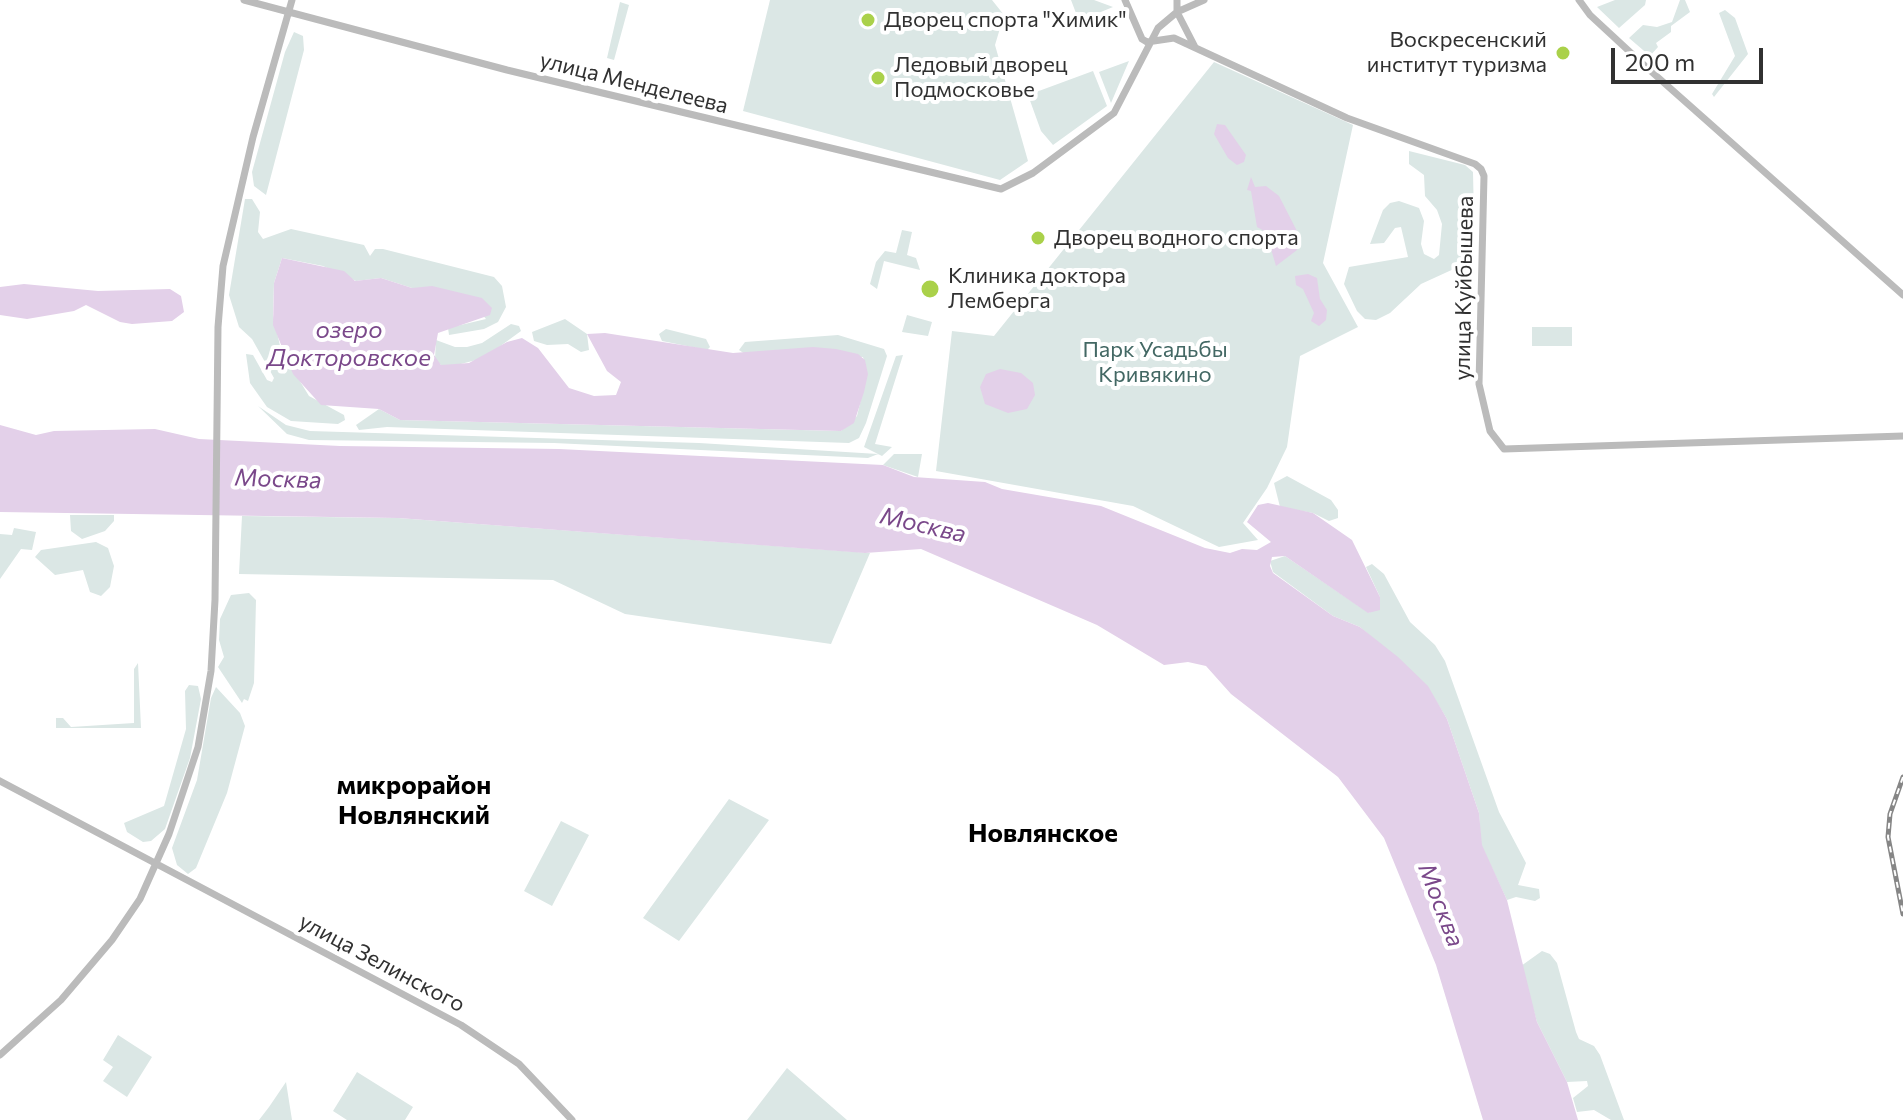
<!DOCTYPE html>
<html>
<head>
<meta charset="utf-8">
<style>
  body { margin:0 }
  #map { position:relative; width:1903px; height:1120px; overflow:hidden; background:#fff; font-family:Commissioner,sans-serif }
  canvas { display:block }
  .scale { position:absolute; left:1611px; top:48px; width:152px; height:36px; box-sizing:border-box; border:4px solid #313131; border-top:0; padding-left:10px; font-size:24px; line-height:28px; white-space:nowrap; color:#313131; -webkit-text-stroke:6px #fff; paint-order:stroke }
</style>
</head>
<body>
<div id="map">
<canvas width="1903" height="1120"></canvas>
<div class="scale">200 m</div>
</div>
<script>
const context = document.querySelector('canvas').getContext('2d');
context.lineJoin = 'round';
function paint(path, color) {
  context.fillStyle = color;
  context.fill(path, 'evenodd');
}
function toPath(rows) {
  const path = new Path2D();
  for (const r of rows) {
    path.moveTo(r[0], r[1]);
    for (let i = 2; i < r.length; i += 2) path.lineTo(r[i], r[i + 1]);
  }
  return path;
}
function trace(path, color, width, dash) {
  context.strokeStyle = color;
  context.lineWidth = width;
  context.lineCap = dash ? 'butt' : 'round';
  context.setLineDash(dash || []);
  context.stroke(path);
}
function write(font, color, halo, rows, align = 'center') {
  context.font = font + ' Commissioner,sans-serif';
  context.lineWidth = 8;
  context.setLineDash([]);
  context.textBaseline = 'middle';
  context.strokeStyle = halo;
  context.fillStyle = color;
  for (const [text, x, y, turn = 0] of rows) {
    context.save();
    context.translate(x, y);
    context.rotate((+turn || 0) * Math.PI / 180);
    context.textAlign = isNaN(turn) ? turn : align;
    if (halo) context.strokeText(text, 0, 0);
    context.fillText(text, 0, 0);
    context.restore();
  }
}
paint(toPath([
  [770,0,992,0,1004,15,995,45,1028,161,1000,180,743,111],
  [1071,0,1094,0,1113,7,1079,21],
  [1615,0,1646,0,1645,5,1619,28,1597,7],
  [1680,0,1685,0,1690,12,1671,26,1671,32,1656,43,1658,47,1650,56,1629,38,1643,25,1657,27,1672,22],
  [620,2,629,5,614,60,607,58],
  [1725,10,1735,18,1748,54,1714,97,1712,94,1735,56,1719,13],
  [294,32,303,36,304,50,266,195,254,186,252,172,285,52],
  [1129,61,1111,103,1099,72],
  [1214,62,1353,125,1323,263,1358,327,1300,356,1287,447,1267,488,1243,523,1258,540,1219,547,1133,506,936,471,952,331,994,336],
  [1093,71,1107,106,1053,145,1041,131,1028,95],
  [1409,151,1465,165,1473,172,1474,219,1465,244,1469,262,1421,284,1390,313,1376,320,1365,319,1357,311,1344,284,1349,267,1408,257,1401,227,1395,228,1384,243,1370,244,1383,210,1390,203,1399,201,1419,208,1424,221,1421,244,1424,254,1434,259,1439,255,1442,224,1437,210,1425,196,1424,175,1409,164],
  [245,199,252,199,260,212,258,232,263,239,291,229,364,245,370,256,375,249,383,249,494,277,502,286,506,307,498,322,484,329,449,335,448,328,486,319,466,296,412,288,381,278,356,281,323,266,282,258,274,283,273,315,281,350,309,396,344,415,345,420,338,424,291,421,267,407,250,383,246,354,253,355,267,380,272,382,274,378,252,339,239,327,229,295],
  [902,230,912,232,907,255,916,258,920,270,884,261,877,289,870,284,876,262,885,251,896,253],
  [907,315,932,322,928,336,902,332],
  [565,319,587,334,589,350,581,352,568,344,547,345,534,341,532,332],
  [511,324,519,326,521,331,484,358,453,366,441,365,435,359,436,340,455,347,467,347,482,343],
  [1572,327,1572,346,1532,346,1532,327],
  [666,329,706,339,710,347,707,350,662,341,659,334],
  [838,335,884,349,887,356,866,423,859,438,849,443,387,427,359,430,356,425,379,409,400,420,841,431,857,416,867,374,863,357,745,354,739,350,745,342],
  [903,355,875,444,892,447,882,456,864,447,896,356],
  [258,406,286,425,310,431,699,443,878,454,868,458,554,443,309,440,287,434],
  [894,454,922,454,918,477,883,465],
  [1287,476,1331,500,1338,510,1338,518,1329,521,1313,513,1280,507,1274,483],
  [70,515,114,515,114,521,105,531,82,539,71,531],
  [242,516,398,518,870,553,831,644,625,614,553,580,239,574],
  [14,528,36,532,32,550,21,549,0,579,0,534,12,535],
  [96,542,108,548,114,566,110,587,101,596,90,592,83,570,55,575,35,557,41,550],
  [1285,556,1369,613,1380,597,1366,567,1372,564,1384,574,1410,622,1435,645,1445,661,1499,812,1526,863,1518,885,1539,889,1540,898,1535,901,1516,897,1507,900,1481,845,1479,813,1447,719,1427,686,1360,627,1333,616,1273,572,1270,561],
  [249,593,256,600,254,683,248,701,244,699,242,703,218,667,224,657,219,640,220,619,231,595],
  [138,663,141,728,56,728,56,718,63,718,71,727,134,723,134,669],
  [189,685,198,686,201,699,190,758,165,829,151,841,143,842,127,832,124,823,164,806,186,729,185,691],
  [216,687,240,713,245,726,227,793,196,868,188,874,177,865,172,848,197,780,211,698],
  [729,799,769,820,679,941,643,918],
  [561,821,589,835,552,906,524,891],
  [1542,951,1550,954,1557,963,1576,1032,1579,1039,1594,1046,1600,1055,1624,1120,1611,1120,1594,1110,1577,1112,1573,1098,1588,1086,1587,1081,1567,1082,1537,1022,1521,966],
  [118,1035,152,1057,127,1097,103,1081,113,1067,103,1060],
  [787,1068,847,1120,747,1120],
  [357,1072,413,1107,405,1120,347,1120,333,1111],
  [286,1082,292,1120,259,1120,269,1107]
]), '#dbe7e5');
paint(toPath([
  [1217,124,1225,125,1246,155,1244,162,1237,165,1228,158,1214,134],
  [1251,177,1255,187,1266,186,1279,196,1299,235,1297,250,1276,266,1266,232,1257,227,1251,191,1247,190],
  [282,258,344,271,355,281,381,278,412,288,432,286,482,298,492,308,490,315,438,333,434,355,441,365,469,363,507,342,522,338,538,348,569,388,594,396,616,395,621,382,607,371,587,334,605,333,733,353,813,347,836,349,858,354,865,360,868,374,864,392,854,423,841,431,400,420,379,409,321,405,293,374,273,325,274,283],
  [1308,274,1317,278,1320,299,1327,310,1326,320,1319,326,1311,321,1314,313,1303,289,1296,285,1295,276],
  [24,284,98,291,170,289,181,296,184,312,172,321,132,324,120,322,86,305,74,311,27,319,0,315,0,287],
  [1000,369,1021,373,1033,383,1035,395,1027,409,1008,413,985,404,980,387,986,374],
  [0,425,36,435,54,431,155,429,199,439,340,446,559,449,883,465,914,477,985,482,1002,489,1101,506,1205,548,1230,553,1242,549,1257,550,1271,542,1247,522,1258,505,1268,503,1313,513,1352,540,1380,597,1380,610,1368,613,1285,556,1272,557,1270,566,1273,573,1333,616,1360,627,1398,657,1428,686,1447,719,1479,813,1482,845,1507,900,1537,1022,1567,1082,1578,1120,1483,1120,1436,965,1384,838,1338,777,1231,694,1206,666,1188,662,1164,665,1097,625,921,549,865,553,398,518,0,512]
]), '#e3d0e9');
trace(toPath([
  [244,0,507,70,1001,189,1033,173,1114,113,1158,28,1177,12,1204,0],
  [1125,0,1142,39,1147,42],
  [1177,0,1177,12,1195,47],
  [1579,0,1590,15,1644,65,1903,295],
  [1147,42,1174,38,1347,118,1475,164,1481,169,1484,176,1479,384,1490,431,1504,449,1903,436],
  [0,781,461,1025,519,1064,572,1120],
  [0,1055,61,1000,112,940,140,899,169,834,198,747,211,671,215,600,218,327,223,266,253,137,292,0]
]), '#bbb', 7);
const rail = toPath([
  [1903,777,1890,814,1888,837,1903,914]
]);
trace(rail, '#868686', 5);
trace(rail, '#fff', 2, [6]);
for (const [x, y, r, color] of [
  [868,20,8,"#aad14a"],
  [1563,53,8,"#aad14a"],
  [878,78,8,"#aad14a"],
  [1038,238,8,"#aad14a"],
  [930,289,10,"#aad14a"]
]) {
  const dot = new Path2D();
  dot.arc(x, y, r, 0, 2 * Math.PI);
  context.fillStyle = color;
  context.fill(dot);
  trace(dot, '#fff', 3);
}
write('22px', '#313131', '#fff', [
  ["Дворец спорта \"Химик\"",884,20],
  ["Воскресенский",1547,40,"right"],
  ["институт туризма",1547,65,"right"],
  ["Ледовый дворец",894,65],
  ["Подмосковье",894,90],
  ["Дворец водного спорта",1054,238],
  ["Клиника доктора",948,276],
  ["Лемберга",948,301]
], 'left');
write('22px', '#313131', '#fff', [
  ["улица Менделеева",634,83,14],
  ["улица Куйбышева",1464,288,-89],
  ["улица Зелинского",382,963,28]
]);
write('22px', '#436864', '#fff', [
  ["Парк Усадьбы",1155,350],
  ["Кривякино",1155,375]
]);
write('italic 24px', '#7a488a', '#fff', [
  ["озеро",349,330],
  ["Докторовское",349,358],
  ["Москва",278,479,2],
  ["Москва",923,525,13],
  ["Москва",1441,905,69]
]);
write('bold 26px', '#000', '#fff', [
  ["микрорайон",414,785],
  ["Новлянский",414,815],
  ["Новлянское",1043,833]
]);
</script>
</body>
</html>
